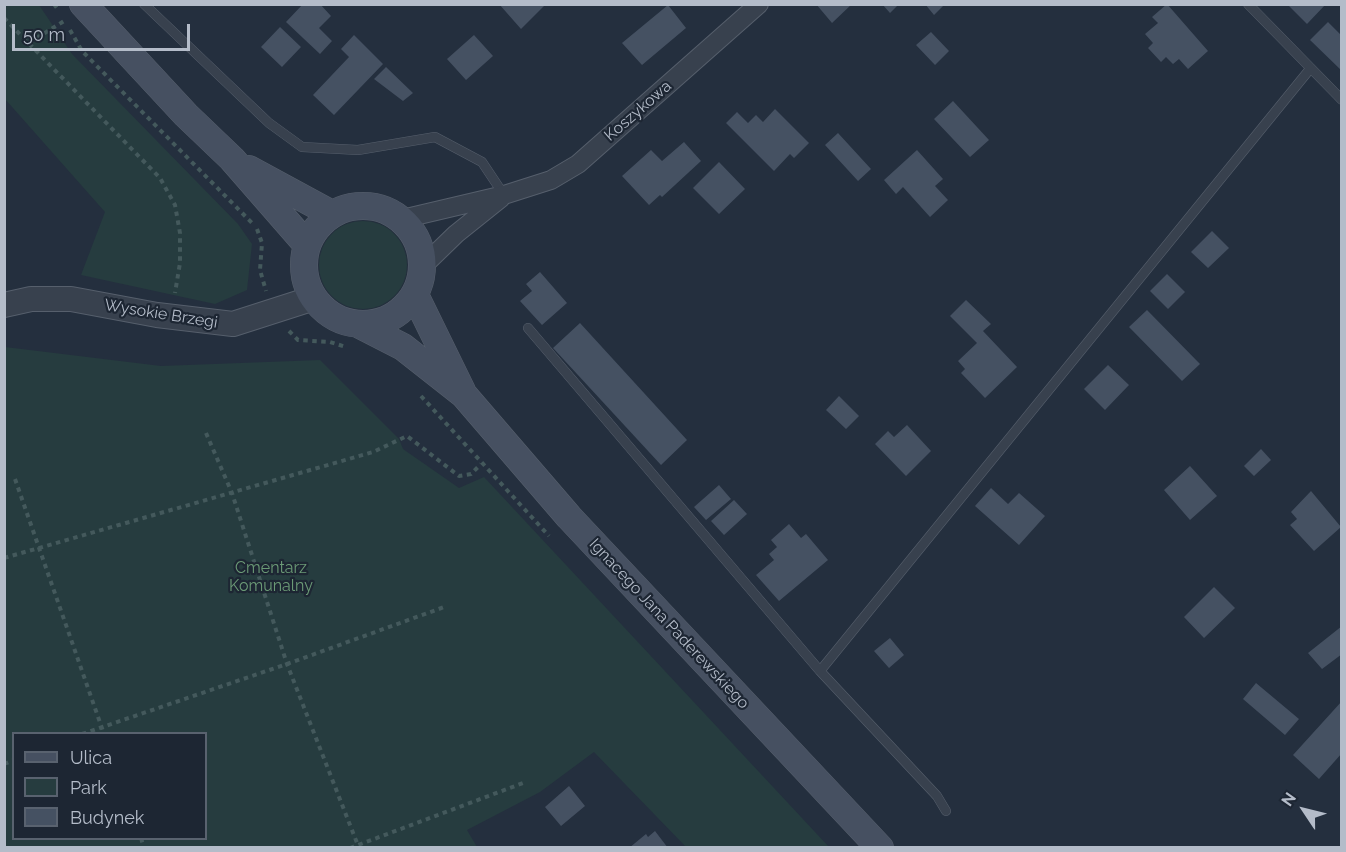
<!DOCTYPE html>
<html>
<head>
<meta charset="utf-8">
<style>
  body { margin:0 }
  #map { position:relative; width:1346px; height:852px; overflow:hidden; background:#242f3e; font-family:Raleway,sans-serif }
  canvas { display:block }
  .frame { position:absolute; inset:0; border:6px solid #b4bcc9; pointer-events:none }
  .legend { position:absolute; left:12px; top:732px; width:195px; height:108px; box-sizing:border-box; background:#1d2633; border:2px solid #59626f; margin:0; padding:8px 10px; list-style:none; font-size:18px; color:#b4bcc9 }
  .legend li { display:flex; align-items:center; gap:12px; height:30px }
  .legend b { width:30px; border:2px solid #59626f }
  .north { position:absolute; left:1274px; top:780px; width:60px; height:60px; -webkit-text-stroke:4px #1d2633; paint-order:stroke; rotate:305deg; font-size:16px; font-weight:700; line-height:24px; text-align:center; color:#b4bcc9 }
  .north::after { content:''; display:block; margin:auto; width:21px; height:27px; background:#b4bcc9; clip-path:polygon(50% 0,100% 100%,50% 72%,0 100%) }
  .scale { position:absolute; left:12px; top:24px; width:178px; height:27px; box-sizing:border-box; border:3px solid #b4bcc9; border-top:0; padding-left:8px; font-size:18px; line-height:21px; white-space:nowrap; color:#b4bcc9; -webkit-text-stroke:4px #1d2633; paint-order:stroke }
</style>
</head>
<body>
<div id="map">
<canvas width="1346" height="852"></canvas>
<div class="frame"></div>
<ul class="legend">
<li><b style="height:8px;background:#465061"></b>Ulica</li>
<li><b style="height:16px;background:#263c3f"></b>Park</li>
<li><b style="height:16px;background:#455162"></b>Budynek</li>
</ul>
<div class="north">N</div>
<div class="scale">50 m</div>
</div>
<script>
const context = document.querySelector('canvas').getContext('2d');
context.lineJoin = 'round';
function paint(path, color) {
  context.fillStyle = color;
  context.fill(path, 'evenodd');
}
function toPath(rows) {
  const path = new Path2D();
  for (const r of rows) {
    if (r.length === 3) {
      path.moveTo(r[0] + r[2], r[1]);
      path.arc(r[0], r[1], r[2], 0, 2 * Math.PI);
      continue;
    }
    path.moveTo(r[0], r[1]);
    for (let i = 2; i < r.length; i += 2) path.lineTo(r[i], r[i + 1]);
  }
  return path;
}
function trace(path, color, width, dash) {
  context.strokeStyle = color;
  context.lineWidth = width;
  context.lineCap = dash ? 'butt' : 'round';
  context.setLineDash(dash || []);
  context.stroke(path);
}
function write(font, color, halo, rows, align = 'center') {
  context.font = font + ' Raleway,sans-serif';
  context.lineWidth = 4.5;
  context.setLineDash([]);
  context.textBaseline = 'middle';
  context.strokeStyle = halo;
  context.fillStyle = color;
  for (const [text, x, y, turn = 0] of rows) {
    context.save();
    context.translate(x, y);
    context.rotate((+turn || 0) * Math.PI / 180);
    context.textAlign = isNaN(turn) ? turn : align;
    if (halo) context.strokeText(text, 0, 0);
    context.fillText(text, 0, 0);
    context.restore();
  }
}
paint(toPath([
  [4,5,39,5,72,54,238,224,252,244,247,290,215,304,81,275,105,212,5,99],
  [363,265,44],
  [5,347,161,366,320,360,399,439,403,449,459,488,484,477,829,847,686,847,594,752,540,792,467,830,477,847,5,847],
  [14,734,206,734,206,838,14,838]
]), '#263c3f');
paint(toPath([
  [303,4,320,4,331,16,319,28,332,41,320,54,286,22],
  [499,4,546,4,521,29],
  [816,4,852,4,832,23],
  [882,4,899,4,890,13],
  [925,4,945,4,934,15],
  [1167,4,1208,51,1188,69,1179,59,1173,64,1166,57,1161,62,1148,48,1153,43,1145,34,1158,23,1152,17],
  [1287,4,1326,4,1307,24],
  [668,5,686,28,642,65,622,43],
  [1328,22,1342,36,1342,71,1310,40],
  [280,27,301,47,282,67,261,47],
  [931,32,949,51,935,65,916,45],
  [354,35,383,64,334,115,313,95,349,57,341,49],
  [474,35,493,56,466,80,447,59],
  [386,67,413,93,403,101,374,79],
  [953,101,989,140,970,157,934,119],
  [775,109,809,143,794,158,790,154,774,171,726,123,737,112,748,123,756,115,763,122],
  [838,133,871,169,858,181,825,145],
  [684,142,701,161,662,197,660,195,649,205,622,176,651,150,662,161],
  [917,150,943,179,935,186,948,200,930,217,903,187,896,194,884,180],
  [719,162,745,189,719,214,693,188],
  [1212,231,1229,248,1208,268,1191,252],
  [540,272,567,303,542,325,520,301,532,291,526,284],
  [1167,274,1185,292,1168,309,1150,291],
  [966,300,991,324,983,331,1017,367,985,398,961,373,965,369,958,361,977,343,950,316],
  [1147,310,1200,364,1182,381,1129,327],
  [580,323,687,440,661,465,553,348],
  [1108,365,1129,385,1105,410,1084,389],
  [839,396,859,416,846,429,826,410],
  [907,425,931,451,906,476,875,444,888,431,894,437],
  [1261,449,1271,460,1254,476,1244,466],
  [1190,466,1217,496,1190,520,1164,490],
  [719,485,731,499,706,520,694,507],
  [991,488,1008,504,1019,493,1045,516,1019,545,975,506],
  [1311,491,1341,527,1314,551,1290,525,1297,519,1291,512],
  [734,500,747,514,724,535,711,521],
  [789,524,801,538,806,534,828,560,779,601,756,575,774,560,769,554,777,547,771,540],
  [1214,587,1235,608,1204,638,1184,617],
  [1342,626,1342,654,1322,669,1308,653],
  [890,638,904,655,889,668,874,651],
  [1256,683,1299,719,1285,735,1243,699],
  [1342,701,1342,753,1319,779,1293,755],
  [569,786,585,806,561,826,545,807],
  [655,831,668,848,629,848,646,834,648,837]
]), '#455162');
const service = toPath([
  [144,4,269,123,302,147,358,150,435,137,482,162,504,195],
  [1248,4,1342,100],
  [528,328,820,671,937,796,946,811],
  [820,671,1310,69]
]);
const minor = toPath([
  [402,219,504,195,551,180,578,164,759,4],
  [423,266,456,234,501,198]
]);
const tertiary = toPath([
  [4,305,31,299,71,299,157,315,233,324,314,298]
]);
const secondary = toPath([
  [83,4,186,115,232,159,307,245],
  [249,169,332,214],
  [363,265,59],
  [415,295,462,391],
  [360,325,403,347,464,395,569,517,880,848]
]);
trace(service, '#565f6c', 10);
trace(minor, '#565f6c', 20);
trace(tertiary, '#565f6c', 26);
trace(secondary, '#565f6c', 28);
trace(toPath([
  [54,4,59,11],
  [4,18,160,178,175,205,180,233,180,263,175,293],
  [70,30,82,51,252,223],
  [29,43,64,21],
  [257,229,262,243,260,270,266,291],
  [289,331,298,340,330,342,346,347],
  [421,396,549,536],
  [206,433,232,493,287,664,359,848],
  [15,479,104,734],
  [4,558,373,452,407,436,459,476,471,474,481,464],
  [82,734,287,664,447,606],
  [4,764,14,760],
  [141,838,144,848],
  [350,848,523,783]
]), '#44595c', 4, [4.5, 4.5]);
trace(service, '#38414e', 9);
trace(minor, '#38414e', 18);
trace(tertiary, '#38414e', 24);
trace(secondary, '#465061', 27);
write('16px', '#b4bcc9', '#1d2633', [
  ["Koszykowa",638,111,-41],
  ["Wysokie Brzegi",161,314,9],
  ["Ignacego Jana Paderewskiego",669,624,47]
]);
write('16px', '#6b9a76', '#1d2633', [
  ["Cmentarz",271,568],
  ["Komunalny",271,586]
]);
</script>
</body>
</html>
